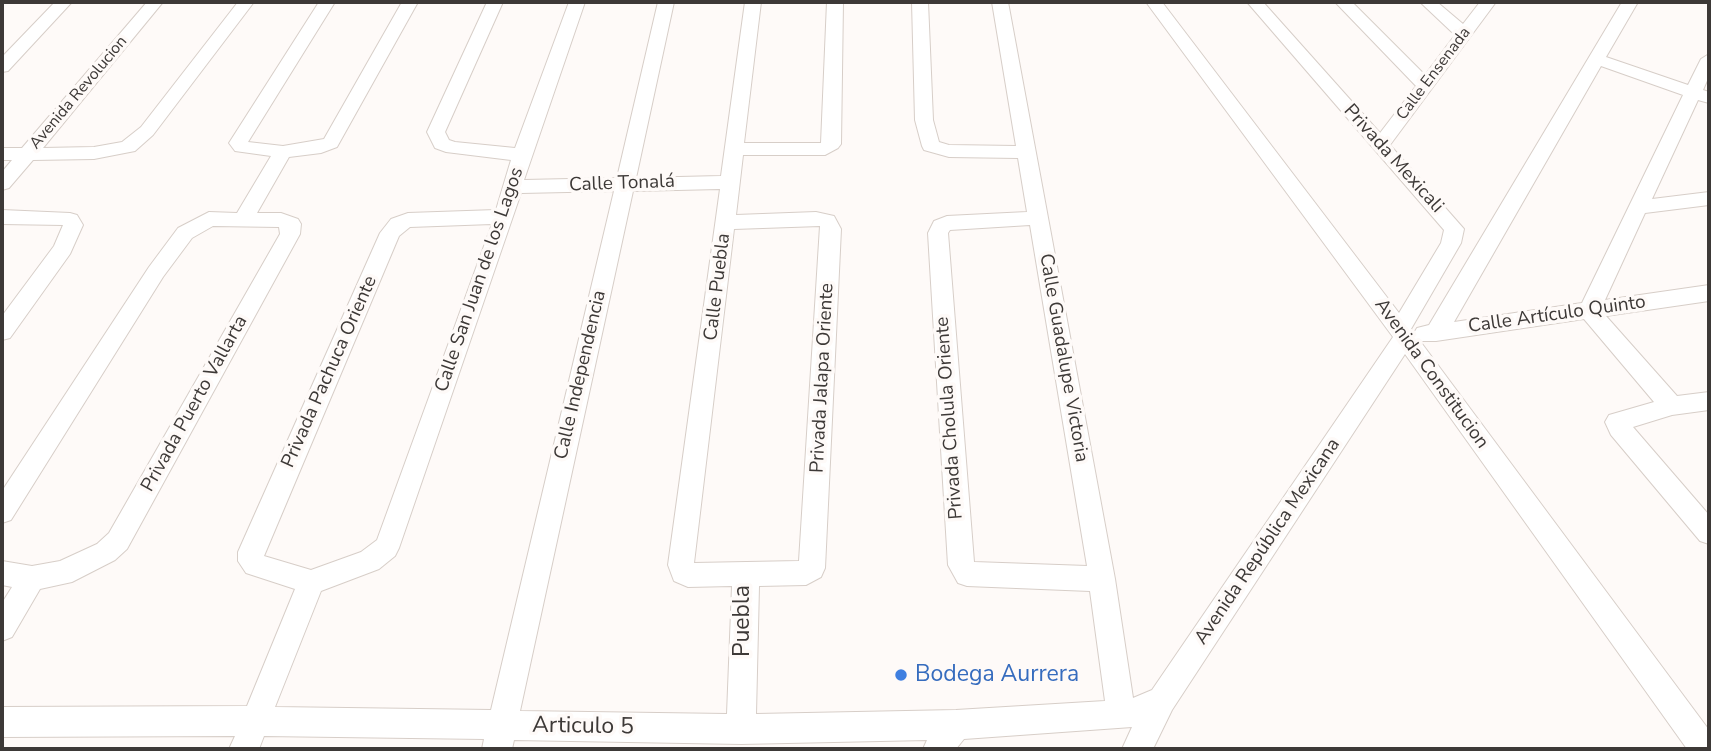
<!DOCTYPE html>
<html>
<head>
<meta charset="utf-8">
<style>
  body { margin:0 }
  #map { position:relative; width:1711px; height:751px; overflow:hidden; background:#fefaf8; font-family:"Nunito Sans",sans-serif }
  canvas { display:block }
  .frame { position:absolute; inset:0; border:4px solid #3d3937; pointer-events:none }
</style>
</head>
<body>
<div id="map">
<canvas width="1711" height="751"></canvas>
<div class="frame"></div>
</div>
<script>
const context = document.querySelector('canvas').getContext('2d');
context.lineJoin = 'round';
function toPath(rows) {
  const path = new Path2D();
  for (const r of rows) {
    path.moveTo(r[0], r[1]);
    for (let i = 2; i < r.length; i += 2) path.lineTo(r[i], r[i + 1]);
  }
  return path;
}
function trace(path, color, width, dash) {
  context.strokeStyle = color;
  context.lineWidth = width;
  context.lineCap = dash ? 'butt' : 'round';
  context.setLineDash(dash || []);
  context.stroke(path);
}
function paint(path, color) {
  context.fillStyle = color;
  context.fill(path, 'evenodd');
}
function write(font, color, halo, rows, align = 'center') {
  context.font = font + ' "Nunito Sans",sans-serif';
  context.lineWidth = 7;
  context.setLineDash([]);
  context.textBaseline = 'middle';
  context.strokeStyle = halo;
  context.fillStyle = color;
  for (const [text, x, y, turn = 0] of rows) {
    context.save();
    context.translate(x, y);
    context.rotate((+turn || 0) * Math.PI / 180);
    context.textAlign = isNaN(turn) ? turn : align;
    if (halo) context.strokeText(text, 0, 0);
    context.fillText(text, 0, 0);
    context.restore();
  }
}
const minor = toPath([
  [55,2,72,2,8,71,2,72,2,57,55,2],
  [147,2,163,2,43,148,94,147,122,142,141,127,238,2,254,2,153,135,135,151,94,159,33,160,9,188,2,190,2,172,12,160,2,160,2,148,22,148,147,2],
  [319,2,335,2,248,142,283,146,324,139,402,2,418,2,337,147,321,153,289,157,257,213,281,213,298,219,301,224,300,234,127,549,115,560,72,582,40,589,12,637,2,641,2,603,12,587,2,585,2,561,32,566,60,561,97,544,109,533,280,234,279,227,213,226,192,238,163,277,11,520,2,523,2,491,149,267,178,228,209,212,237,213,271,156,235,151,229,143,319,2],
  [487,2,503,2,445,132,449,140,455,142,515,148,569,2,585,2,524,180,617,178,658,2,674,2,636,178,721,176,745,2,761,2,744,143,821,143,827,2,843,2,841,144,838,148,825,155,743,155,736,215,816,212,834,216,841,229,825,568,821,577,806,585,759,586,756,714,956,710,1105,701,1090,591,967,586,958,583,948,565,928,233,934,221,947,216,1027,212,1018,158,949,157,924,150,922,146,915,120,912,2,928,2,933,120,939,142,949,145,1016,146,992,2,1008,2,1115,579,1133,698,1152,690,1393,337,1146,2,1162,2,1399,313,1441,243,1444,230,1247,2,1263,2,1380,133,1416,86,1335,2,1352,2,1425,75,1455,35,1420,2,1437,2,1463,24,1480,2,1496,2,1390,145,1464,229,1461,243,1411,329,1414,333,1417,328,1429,325,1622,2,1638,2,1606,57,1688,85,1701,59,1709,54,1709,76,1703,90,1709,92,1709,103,1698,100,1652,199,1709,192,1709,205,1645,213,1605,300,1709,285,1709,301,1606,316,1677,396,1709,392,1709,410,1672,415,1633,427,1709,515,1709,544,1700,541,1611,435,1605,422,1609,415,1654,402,1584,319,1436,341,1420,341,1709,730,1709,749,1687,749,1405,354,1172,710,1153,749,1122,749,1132,727,964,739,956,749,923,749,927,740,741,744,514,740,512,749,482,749,484,739,264,736,259,749,229,749,235,736,2,737,2,707,247,706,295,589,246,573,238,561,238,552,380,233,391,219,408,213,496,210,511,160,446,152,435,148,427,132,487,2],
  [1601,66,1683,95,1582,303,1454,322,1601,66],
  [720,189,668,565,674,581,688,587,732,586,727,714,520,711,633,191,720,189],
  [614,191,491,710,275,707,321,591,379,569,395,556,399,548,521,193,614,191],
  [492,224,377,540,361,552,311,570,264,556,399,236,410,227,492,224],
  [1030,225,1087,566,974,562,948,233,950,230,1030,225],
  [820,226,799,561,694,563,734,229,820,226],
  [2,210,70,213,77,215,83,225,70,254,10,338,2,340,2,316,54,246,63,225,2,224,2,210]
]);
trace(minor, '#d7cec8', 2);
paint(minor, '#fff');
for (const [x, y, r, color] of [
  [901,675,7,"#3f7fe0"]
]) {
  const dot = new Path2D();
  dot.arc(x, y, r, 0, 2 * Math.PI);
  context.fillStyle = color;
  context.fill(dot);
  trace(dot, '#fefaf8', 2.5);
}
write('16px', '#3d3937', '#fefaf8', [
  ["Calle Ensenada",1434,74,-53],
  ["Avenida Revolucion",79,93,-50]
]);
write('19px', '#3d3937', '#fefaf8', [
  ["Privada Mexicali",1393,159,48],
  ["Calle Tonalá",622,184,-2],
  ["Calle San Juan de los Lagos",480,280,-71],
  ["Calle Puebla",718,287,-83],
  ["Calle Artículo Quinto",1557,315,-8],
  ["Calle Guadalupe Victoria",1063,358,80],
  ["Privada Pachuca Oriente",330,372,-66],
  ["Avenida Constitucion",1431,374,54],
  ["Calle Independencia",581,375,-77],
  ["Privada Jalapa Oriente",823,378,-87],
  ["Privada Puerto Vallarta",195,404,-61],
  ["Privada Cholula Oriente",950,418,-94],
  ["Avenida República Mexicana",1268,542,-56]
]);
write('23px', '#3d3937', '#fefaf8', [
  ["Puebla",743,621,-90],
  ["Articulo 5",583,727,1]
]);
write('23px', '#366cbe', '#fefaf8', [
  ["Bodega Aurrera",915,675]
], 'left');
</script>
</body>
</html>
